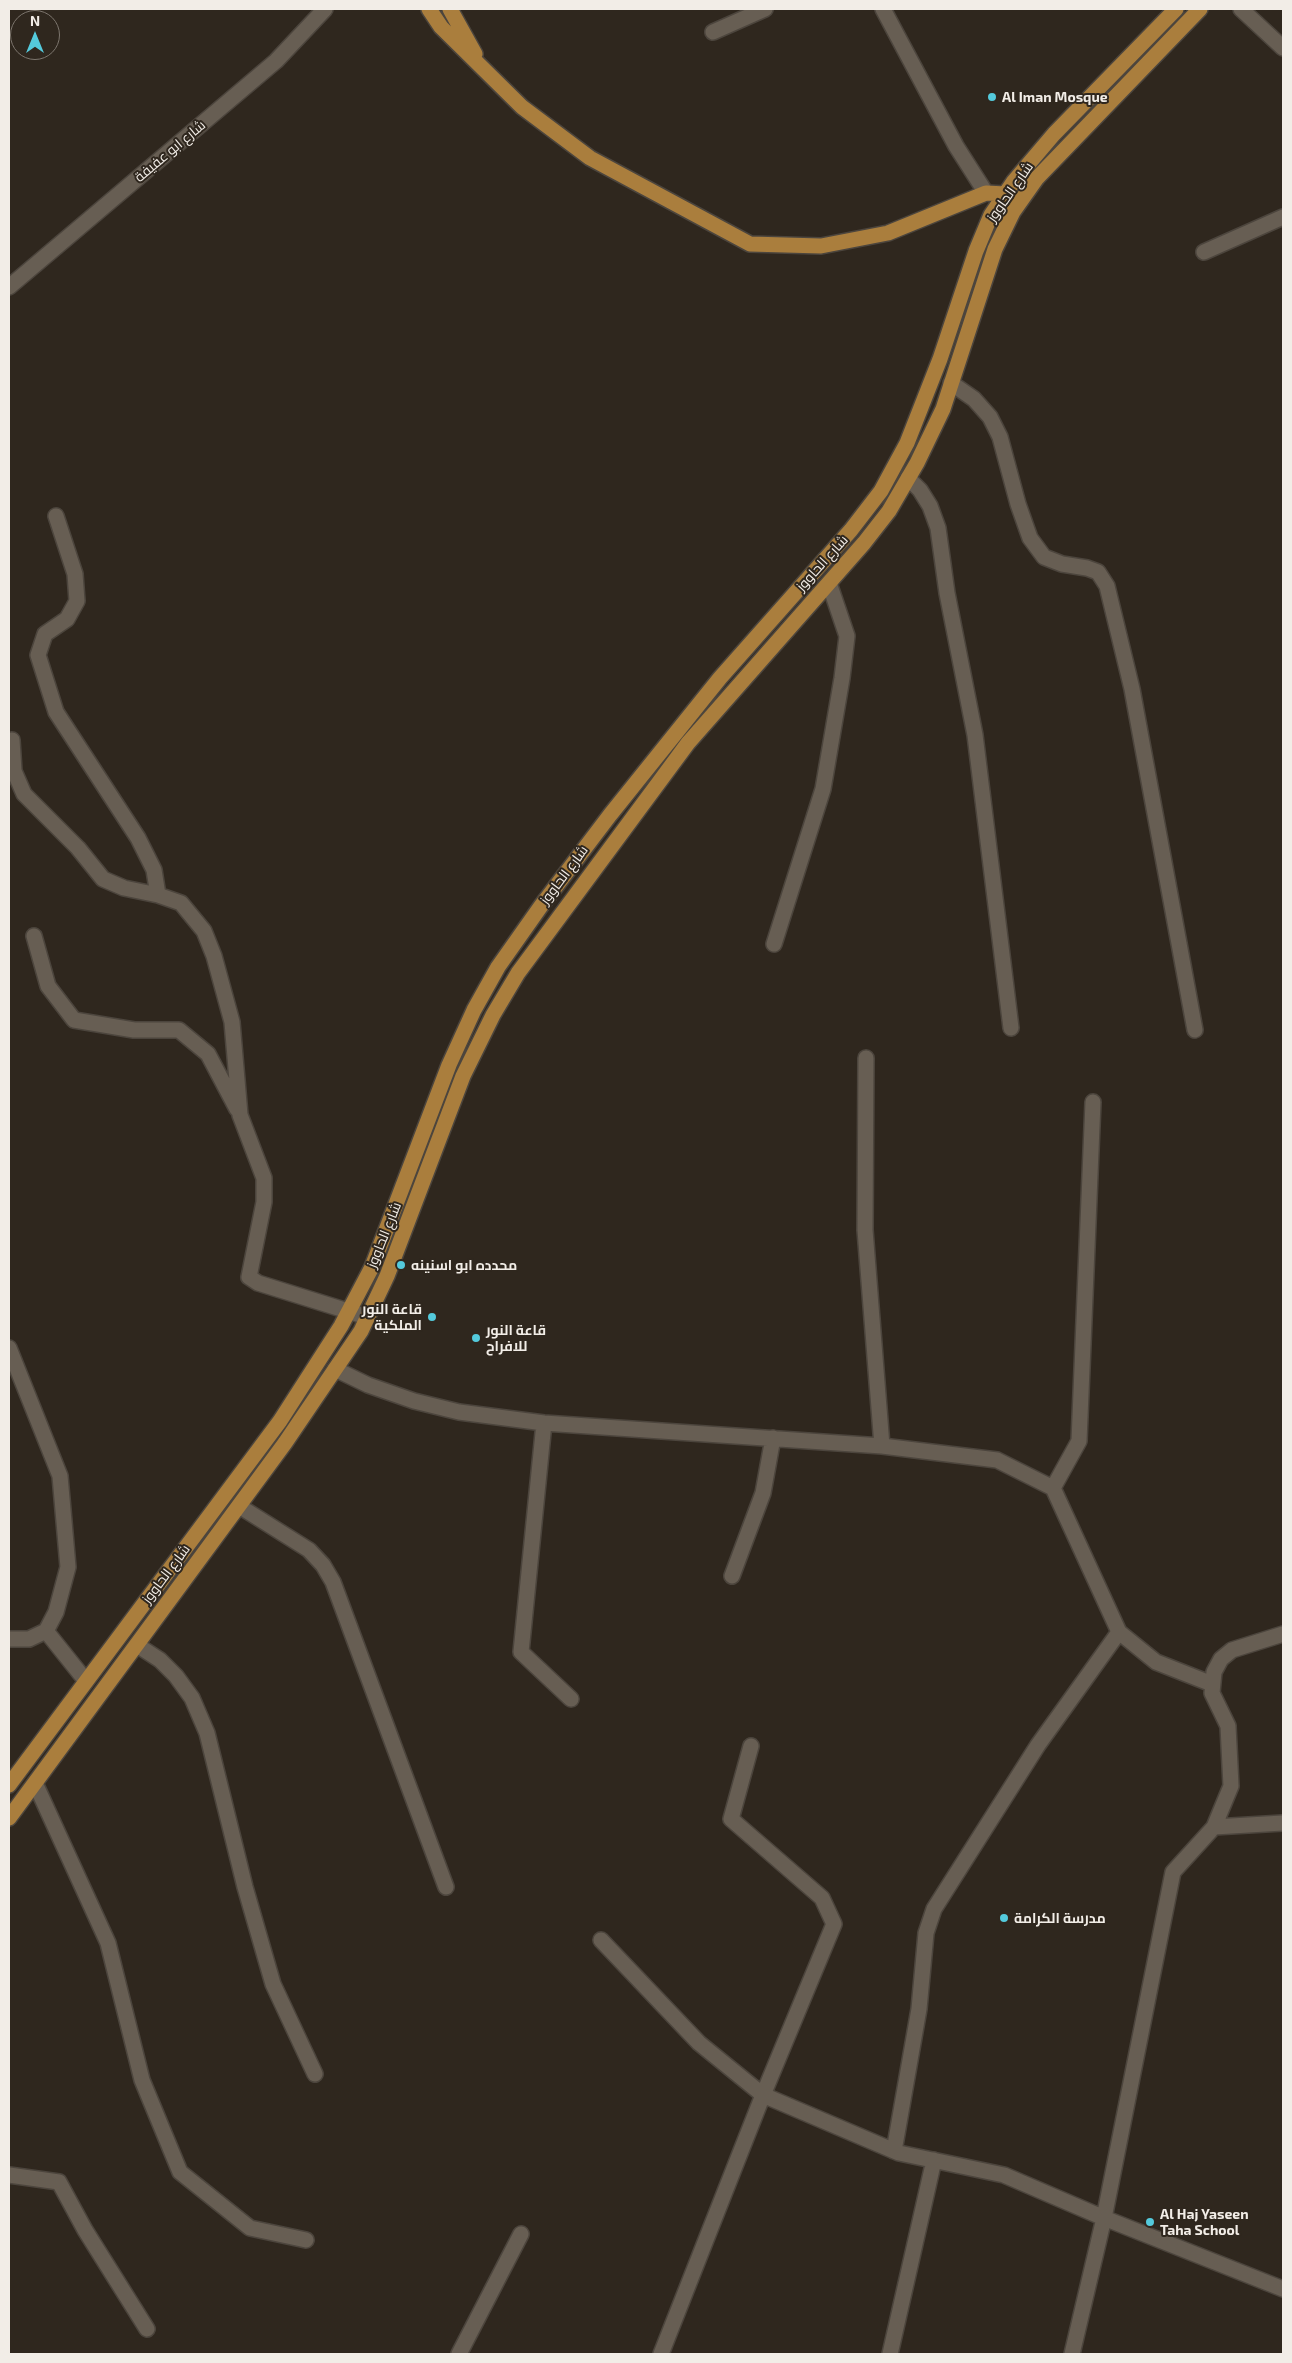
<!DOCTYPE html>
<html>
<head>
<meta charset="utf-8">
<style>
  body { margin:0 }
  #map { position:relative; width:1292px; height:2363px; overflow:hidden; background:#2f271e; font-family:"Exo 2",sans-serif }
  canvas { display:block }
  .frame { position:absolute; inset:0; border:10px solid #f2ede7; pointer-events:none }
  .north { position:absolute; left:10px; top:10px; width:50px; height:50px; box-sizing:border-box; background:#2f271e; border:1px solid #7d766e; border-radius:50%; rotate:0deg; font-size:14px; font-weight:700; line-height:20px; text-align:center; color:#f2ede7 }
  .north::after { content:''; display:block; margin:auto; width:18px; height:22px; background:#54cadc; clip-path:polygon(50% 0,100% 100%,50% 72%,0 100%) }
</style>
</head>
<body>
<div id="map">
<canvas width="1292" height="2363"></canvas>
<div class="frame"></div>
<div class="north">N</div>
</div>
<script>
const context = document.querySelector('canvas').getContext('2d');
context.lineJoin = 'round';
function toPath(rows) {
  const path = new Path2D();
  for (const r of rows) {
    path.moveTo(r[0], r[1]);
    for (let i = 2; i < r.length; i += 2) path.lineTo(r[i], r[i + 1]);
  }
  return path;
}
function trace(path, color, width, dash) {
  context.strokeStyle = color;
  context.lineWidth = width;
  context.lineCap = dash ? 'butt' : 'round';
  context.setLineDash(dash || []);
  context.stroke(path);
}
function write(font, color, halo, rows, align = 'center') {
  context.font = font + ' "Exo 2",Cairo,sans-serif';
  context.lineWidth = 4;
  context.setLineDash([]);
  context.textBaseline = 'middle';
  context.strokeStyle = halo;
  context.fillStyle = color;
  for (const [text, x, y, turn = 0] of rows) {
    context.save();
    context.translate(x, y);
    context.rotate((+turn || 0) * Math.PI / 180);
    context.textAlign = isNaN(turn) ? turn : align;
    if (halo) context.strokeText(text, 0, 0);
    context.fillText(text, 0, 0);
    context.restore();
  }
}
const minor = toPath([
  [883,9,956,146,986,193],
  [1241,9,1283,48],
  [713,32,765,9],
  [1204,252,1283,217],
  [9,287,276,61,325,9],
  [951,383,974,399,990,417,1000,437,1018,504,1030,538,1044,557,1062,564,1087,568,1098,572,1107,586,1132,689,1195,1030],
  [908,478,920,490,930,506,938,528,947,593,975,735,1011,1028],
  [56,516,75,574,77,601,67,619,45,634,38,655,56,712,138,838,154,870,158,895],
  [12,740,14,771,24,794,78,848,103,879,124,888,158,895,181,903,204,931,214,956,232,1022,240,1115,264,1178,264,1202,249,1277,258,1283,367,1317],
  [34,936,48,986,74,1020,134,1030,179,1030,208,1054,237,1109],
  [774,944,823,789,842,678,847,636,829,583],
  [866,1058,865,1230,882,1446],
  [9,1348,60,1476,68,1567,56,1612,46,1631,86,1681],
  [335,1369,368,1385,414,1401,459,1412,544,1423,882,1446,997,1460,1053,1488,1119,1632,1156,1662,1212,1684],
  [544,1423,521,1652,571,1699],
  [1053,1488,1079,1441,1093,1102],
  [239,1506,309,1550,323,1565,333,1582,446,1887],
  [732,1576,763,1493,773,1438],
  [9,1639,29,1639,46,1631],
  [137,1645,160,1660,176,1676,192,1698,207,1733,245,1887,273,1984,315,2074],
  [35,1783,108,1943,142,2080,180,2172,250,2228,306,2240],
  [1214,1827,1283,1823],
  [601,1940,699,2043,763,2095,899,2153,1004,2175,1104,2218,1283,2289],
  [894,2151,919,2009,926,1933,934,1909,1038,1745,1119,1632],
  [9,2175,59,2182,85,2230,147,2329],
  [459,2354,521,2234],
  [661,2354,763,2095,834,1924,822,1898,731,1819,751,1746],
  [890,2354,934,2160],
  [1072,2354,1104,2218,1173,1872,1214,1827,1231,1786,1228,1726,1212,1693,1214,1672,1221,1659,1232,1650,1283,1634]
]);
const major = toPath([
  [429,9,441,27,522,107,590,158,750,244,821,246,888,233,986,193,1005,194,1011,197],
  [450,9,475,54],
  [9,1785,280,1421,341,1326,372,1267,449,1065,474,1010,498,967,541,906,610,815,720,678,851,530,881,491,907,443,940,359,976,251,991,215,1014,181,1054,134,1176,9],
  [9,1818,285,1443,361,1331,387,1276,463,1076,493,1015,518,973,688,743,864,543,889,511,917,463,943,409,995,249,1013,212,1037,178,1200,9]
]);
trace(minor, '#4c453d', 18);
trace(major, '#4c453d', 18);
trace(minor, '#675e53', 15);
trace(major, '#aa7e3d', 15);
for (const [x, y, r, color] of [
  [992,97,5,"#54cadc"],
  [401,1265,5,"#54cadc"],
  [432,1317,5,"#54cadc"],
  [476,1338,5,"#54cadc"],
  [1004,1918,5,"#54cadc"],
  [1150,2222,5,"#54cadc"]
]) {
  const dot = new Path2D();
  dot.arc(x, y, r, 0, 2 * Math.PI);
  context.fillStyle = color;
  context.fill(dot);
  trace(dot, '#2f271e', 2);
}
write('bold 14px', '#f2ede7', '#2f271e', [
  ["Al Iman Mosque",1002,97],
  ["محدده ابو اسنينه",411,1265],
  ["قاعة النور",422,1309,"right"],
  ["الملكية",422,1325,"right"],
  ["قاعة النور",486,1330],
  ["للافراح",486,1346],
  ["مدرسة الكرامة",1014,1918],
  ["Al Haj Yaseen",1160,2214],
  ["Taha School",1160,2230]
], 'left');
write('14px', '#f2ede7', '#2f271e', [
  ["شارع ابو عفيفة",170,151,-40],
  ["شارع الحاووز",1010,192,-55],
  ["شارع الحاووز",822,563,-48],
  ["شارع الحاووز",564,875,-53],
  ["شارع الحاووز",384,1235,-68],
  ["شارع الحاووز",166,1574,-53]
]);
</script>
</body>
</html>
